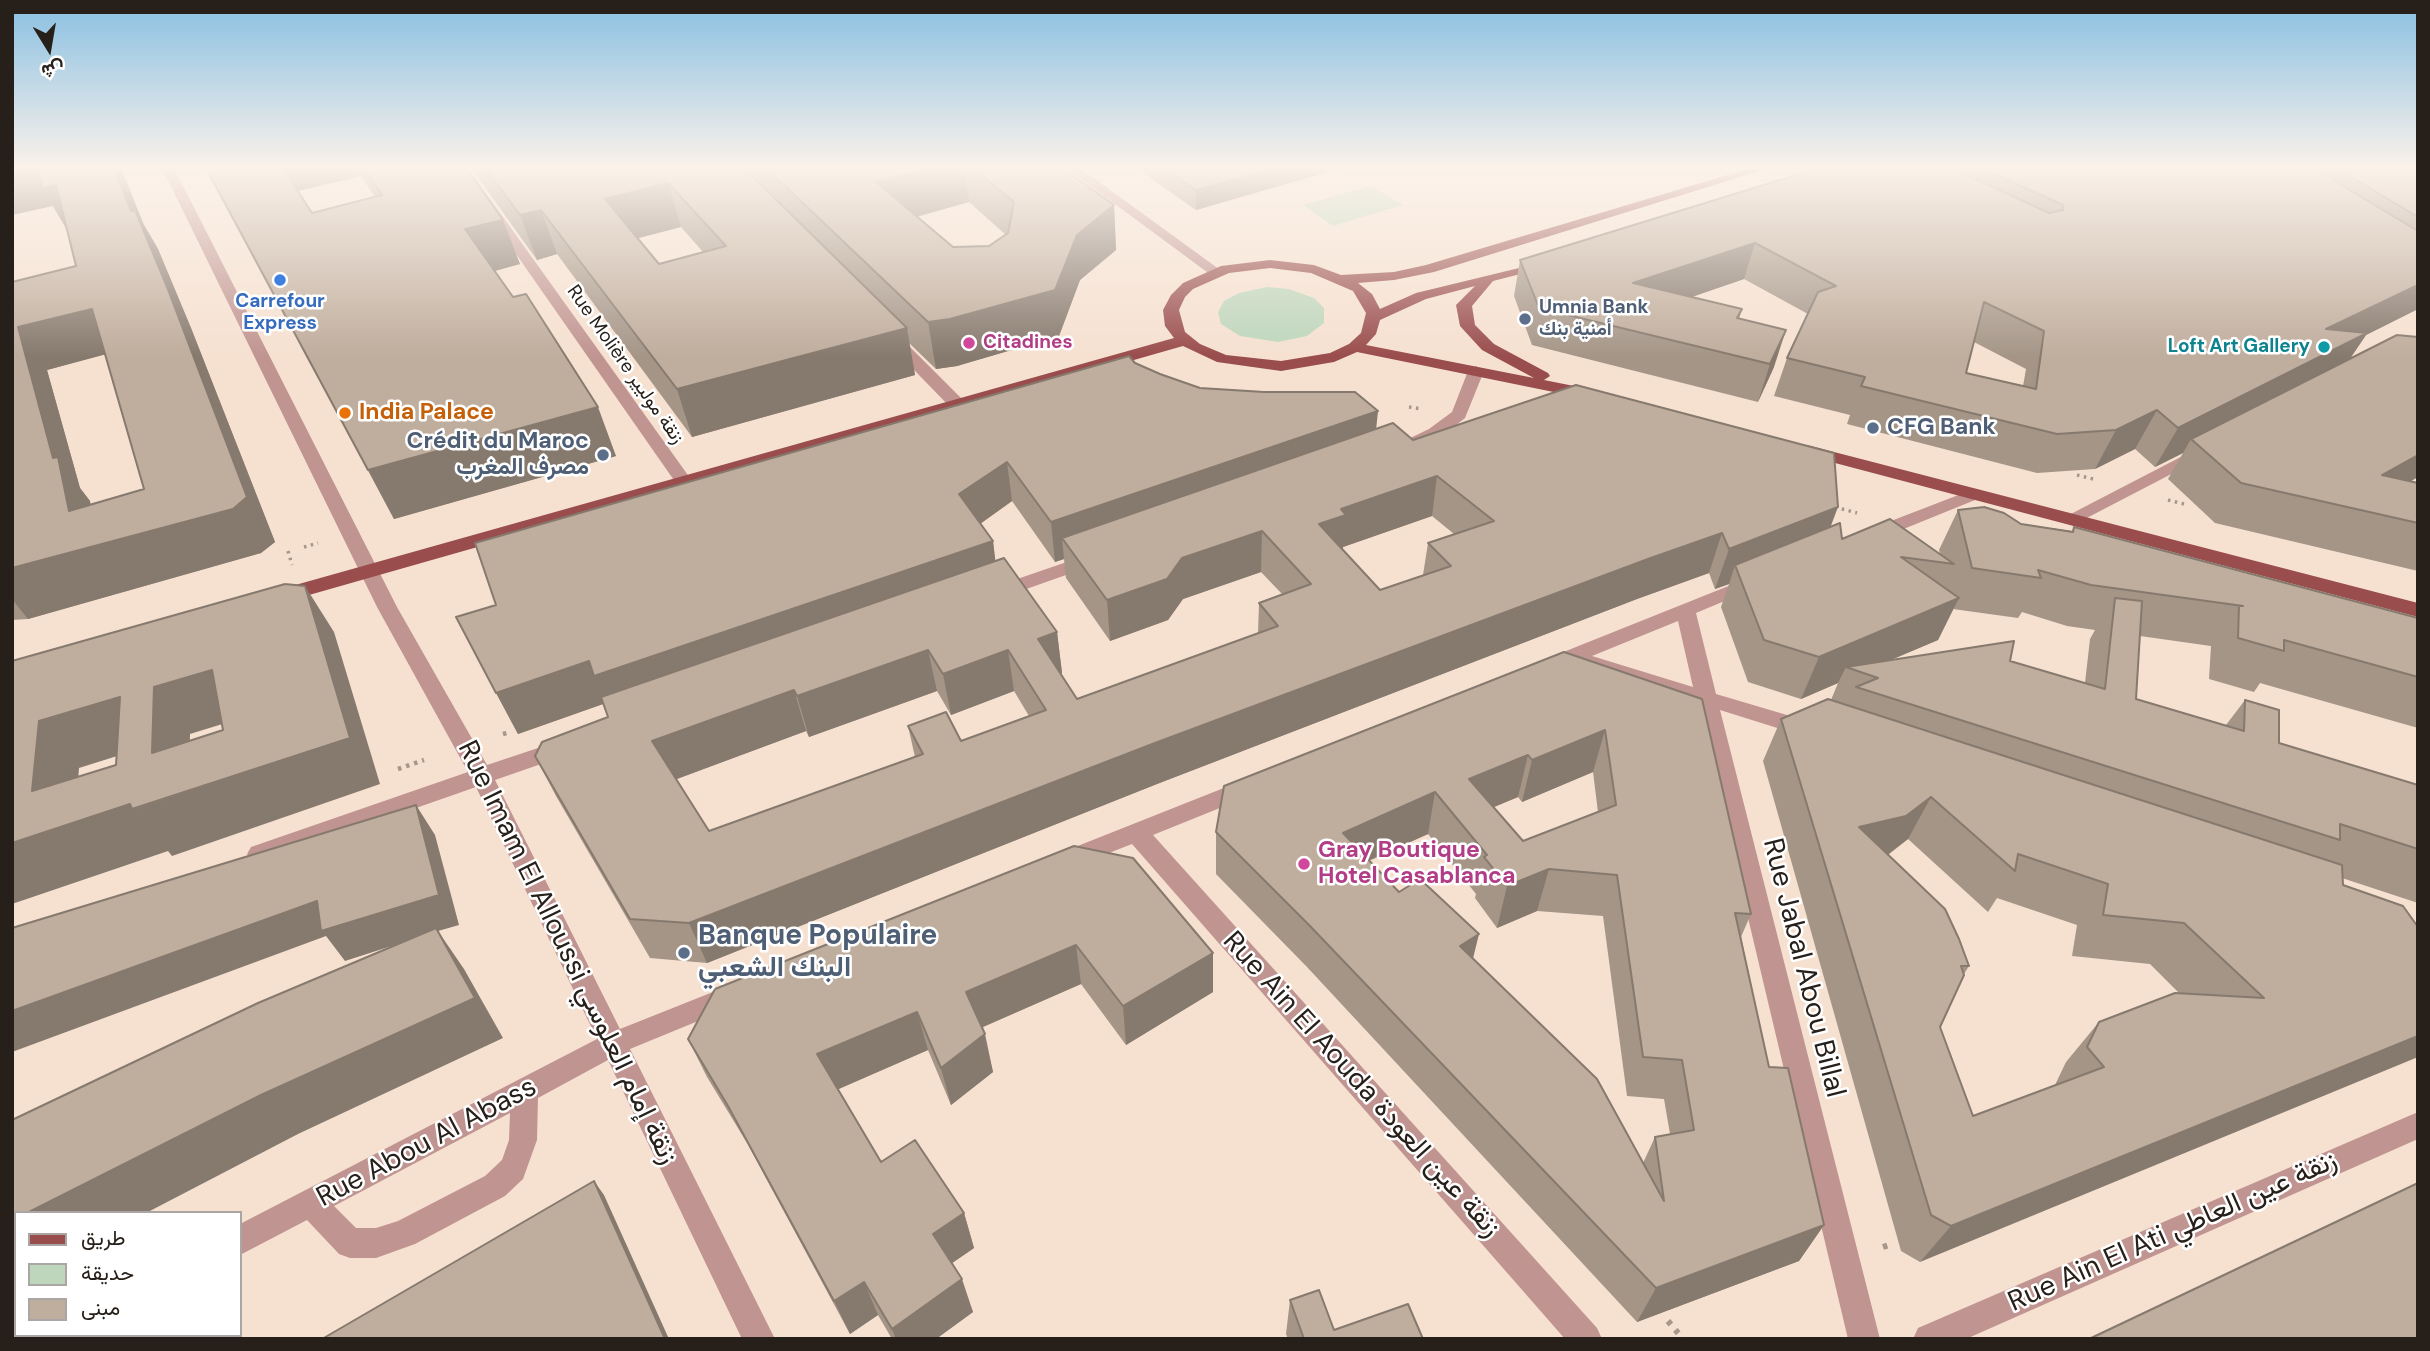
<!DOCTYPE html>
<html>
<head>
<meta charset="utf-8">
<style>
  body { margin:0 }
  #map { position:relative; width:2430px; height:1351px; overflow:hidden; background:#f6e1d1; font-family:"DM Sans",Vazirmatn,sans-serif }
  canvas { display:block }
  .frame { position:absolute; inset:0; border:14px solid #27201a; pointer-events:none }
  .legend { position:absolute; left:14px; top:1211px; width:228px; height:126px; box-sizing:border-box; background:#fff; border:2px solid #a9a6a3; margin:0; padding:9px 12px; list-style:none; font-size:21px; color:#27201a }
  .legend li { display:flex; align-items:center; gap:14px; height:35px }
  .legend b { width:35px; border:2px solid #a9a6a3 }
  .north { position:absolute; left:14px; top:14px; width:70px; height:70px; -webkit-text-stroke:5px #fff; paint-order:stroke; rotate:169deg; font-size:19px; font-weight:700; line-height:28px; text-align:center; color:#27201a }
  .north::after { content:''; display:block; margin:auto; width:24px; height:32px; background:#27201a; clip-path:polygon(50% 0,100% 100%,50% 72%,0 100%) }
</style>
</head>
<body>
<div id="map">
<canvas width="2430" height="1351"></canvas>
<div class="frame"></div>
<ul class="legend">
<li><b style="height:9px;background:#994d4c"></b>طريق</li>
<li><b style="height:19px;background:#bdd6bc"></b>حديقة</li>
<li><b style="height:19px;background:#bfad9d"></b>مبنى</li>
</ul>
<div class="north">ش</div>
</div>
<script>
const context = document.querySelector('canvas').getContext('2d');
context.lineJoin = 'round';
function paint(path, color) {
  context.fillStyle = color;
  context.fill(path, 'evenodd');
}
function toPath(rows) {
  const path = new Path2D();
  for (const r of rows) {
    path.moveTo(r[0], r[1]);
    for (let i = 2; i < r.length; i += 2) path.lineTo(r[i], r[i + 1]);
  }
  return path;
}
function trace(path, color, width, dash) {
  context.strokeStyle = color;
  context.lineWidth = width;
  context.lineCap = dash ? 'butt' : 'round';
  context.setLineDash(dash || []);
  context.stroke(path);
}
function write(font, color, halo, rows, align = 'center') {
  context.font = font + ' "DM Sans",Vazirmatn,sans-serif';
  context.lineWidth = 5;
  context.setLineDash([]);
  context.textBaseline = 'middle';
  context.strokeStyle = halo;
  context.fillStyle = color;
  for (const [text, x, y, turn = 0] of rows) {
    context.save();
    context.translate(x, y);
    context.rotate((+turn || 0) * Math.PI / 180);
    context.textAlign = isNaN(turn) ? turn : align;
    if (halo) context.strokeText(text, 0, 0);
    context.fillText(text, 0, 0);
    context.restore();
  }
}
paint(toPath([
  [1371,186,1403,205,1333,226,1303,205],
  [1267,287,1289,289,1314,298,1324,308,1324,323,1307,336,1278,342,1240,336,1221,324,1218,312,1224,301,1239,293]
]), '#bdd6bc');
trace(toPath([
  [1409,407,1422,409],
  [2077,475,2093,479],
  [2168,500,2184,504],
  [1835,507,1857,513],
  [304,547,318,543],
  [288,551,292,565]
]), '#a6978a', 3.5, [2.5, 4.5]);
trace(toPath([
  [503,734,510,732],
  [398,769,424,760]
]), '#a6978a', 4.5, [3.5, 5]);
trace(toPath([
  [1883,1247,1889,1245],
  [1668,1321,1683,1339]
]), '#a6978a', 6, [4.5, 7]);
paint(toPath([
  [162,168,174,168,397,607,487,765,562,740,570,742,573,748,570,754,495,780,620,1029,733,984,742,987,746,995,742,1003,630,1049,775,1339,742,1339,608,1060,538,1098,537,1140,523,1179,505,1196,415,1244,376,1258,350,1258,339,1254,307,1220,240,1255,240,1224,597,1039,476,787,259,863,251,861,247,854,251,847,468,772,377,607,162,168],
  [510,1113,509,1140,502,1160,485,1176,398,1221,376,1228,356,1228,334,1206,510,1113],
  [456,168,468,168,690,478,693,482,690,486,678,486,456,168],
  [1066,168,1080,168,1223,272,1216,276,1211,275,1066,168],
  [892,333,898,335,963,400,963,408,951,408,886,341,884,338,892,333],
  [1476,366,1484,371,1465,418,1441,437,1416,449,1404,449,1401,445,1404,441,1429,429,1452,412,1468,371,1476,366],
  [2200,447,2209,452,2206,456,2079,522,2065,522,2063,518,2200,447],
  [1974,489,1980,490,1983,494,1980,498,1879,539,1872,541,1863,535,1865,531,1974,489],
  [1093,553,1103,559,1100,563,998,599,988,593,991,588,1093,553],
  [1751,577,1758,579,1761,583,1758,587,1696,613,1716,694,1814,723,1817,729,1814,735,1806,737,1720,710,1880,1339,1848,1339,1697,703,1572,664,1548,673,1541,671,1538,666,1541,661,1751,577],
  [1678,621,1693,687,1592,656,1678,621],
  [1249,778,1257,781,1260,787,1257,793,1153,835,1597,1328,1602,1339,1565,1339,1132,844,1068,869,1060,867,1056,860,1060,853,1249,778],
  [2418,1112,2418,1139,1966,1339,1913,1339,1918,1328,2418,1112],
  [27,1335,64,1335,62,1339,25,1339,27,1335]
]), '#c09491');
paint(toPath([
  [1751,168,1769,168,1434,272,1394,280,1358,283,1372,294,1380,309,1416,293,1548,261,1548,267,1493,281,1472,306,1475,325,1494,344,1548,373,1550,376,1544,380,1599,391,1599,399,1593,400,1357,352,1334,362,1281,371,1217,362,1183,346,288,601,281,602,271,596,274,591,1174,338,1165,326,1163,310,1171,295,1183,283,1221,266,1270,260,1314,265,1341,275,1394,272,1426,265,1751,168],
  [1270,268,1311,273,1353,291,1366,313,1361,333,1349,344,1330,353,1281,361,1226,355,1200,344,1185,332,1179,310,1185,297,1193,289,1229,273,1270,268],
  [1475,286,1456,305,1460,326,1482,350,1534,378,1366,345,1376,334,1380,320,1426,299,1475,286],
  [1807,445,2418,603,2418,617,1801,454,1798,450,1801,446,1807,445]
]), '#994d4c');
paint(toPath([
  [12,168,144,225,158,249,191,328,275,542,261,553,28,619,12,620,12,282,76,266,66,228,53,206],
  [105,354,144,489,90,504,90,501,80,488,47,370],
  [206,168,466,168,520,264,495,271,616,456,394,519],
  [361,176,375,197,312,213,298,191],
  [471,168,1062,168,1114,205,1116,250,1080,280,1059,336,957,366,936,369,909,343,915,375,692,437,557,254,537,260],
  [969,202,1006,235,989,246,953,247,917,217],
  [681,227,703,252,659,264,638,238],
  [1136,168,1341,168,1196,210],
  [1819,168,2418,168,2418,309,2366,335,2350,359,2418,337,2418,477,2410,481,2418,483,2418,571,2215,523,2168,479,2183,453,2155,467,2135,449,2095,469,2037,473,1847,424,1850,415,1774,396,1787,358,1808,314,1744,279,1692,297,1742,309,1739,319,1774,367,1758,402,1532,345,1514,296,1520,260],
  [1974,342,2026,369,2023,386,1966,373],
  [1135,363,1160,374,1200,388,1376,429,1413,440,1830,527,1842,539,1940,554,1939,550,1958,510,2021,524,2072,531,2074,527,2418,618,2418,728,2260,683,2254,692,2209,679,2211,646,2140,636,2136,699,2226,725,2245,700,2279,743,2418,785,2418,903,2342,878,2343,885,2403,906,1920,1262,1901,1251,1763,761,1781,719,1831,700,1838,683,1801,699,1748,682,1721,607,1729,584,1715,589,1709,573,1637,599,1157,784,707,963,650,958,556,796,535,756,608,717,603,704,518,734,456,617,496,605],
  [1012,501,1055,562,1064,559,1066,578,1110,641,1168,620,1183,599,1261,572,1282,594,1259,603,1258,633,1077,699,1061,674,1062,673,1057,632,995,561,993,541,980,524],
  [1432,516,1454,534,1428,543,1423,575,1380,590,1343,550,1343,547],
  [1953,609,2018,618,2022,612,2067,626,2095,630,2090,639,2085,683,2010,661,1891,660,1938,640],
  [937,691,951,715,1014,691,1029,716,961,741,908,726,915,757,709,831,676,779,806,731,809,737],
  [1908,839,1988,912,1997,898,2077,925,2072,956,2150,964,2179,993,2099,1022,2066,1062,2055,1085,1973,1116,1940,1027,1964,974,1969,966,1888,855],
  [1564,652,1751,914,1741,937,1769,1067,1824,1225,1799,1261,1637,1322,1307,967,1216,874,1216,832],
  [1593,772,1598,812,1523,841,1493,807,1518,797,1522,802],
  [1428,834,1476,894,1475,898,1497,928,1537,911,1603,916,1627,1096,1664,1099,1670,1134,1655,1137,1643,1163,1473,959,1399,892,1369,861],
  [1074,846,1213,953,1213,992,1126,1045,1081,984,982,1027,993,1072,951,1105,928,1050,838,1089,881,1162,964,1213,974,1248,952,1263,973,1312,936,1339,892,1339,878,1315,850,1334,747,1143,707,1077,688,1039],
  [1290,1300,1334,1330,1423,1339,1288,1339,1286,1334]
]), '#a49587');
paint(toPath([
  [28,168,40,168,56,185,66,228,53,206,12,215,12,171],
  [114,168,121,168,144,225,158,249,191,328,275,542,261,553,28,619,12,599,12,568,69,511,53,458,12,313,92,309,118,351,47,370,80,488,90,501,99,545,233,509,131,211],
  [281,168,358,168,361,176,293,192],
  [933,168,965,168,969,202,884,225,876,182],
  [1275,168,1341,168,1196,210,1196,190],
  [668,183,681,227,619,243,605,199],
  [1114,205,1116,250,1080,280,1059,336,957,366,936,369,928,322,1077,235],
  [541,210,557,254,537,260,520,215],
  [503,220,520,264,483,274,465,229],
  [1755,243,1744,279,1624,320,1633,283],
  [2418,285,2418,309,2366,335,2342,370,2191,439,2183,453,2155,467,2178,428,2326,329],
  [907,328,915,375,692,437,677,389],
  [1786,330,1774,367,1758,402,1770,364],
  [598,407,616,456,394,519,368,470],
  [2157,410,2135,449,2095,469,2116,430],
  [1378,411,1374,450,1062,538,1064,559,1055,562,1051,522],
  [2418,455,2418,477,2362,510,2382,475],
  [1007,462,1012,501,966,534,959,494],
  [1437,476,1432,516,1343,547,1343,555,1319,524,1341,509],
  [1838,507,1823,547,1735,565,1729,584,1715,589,1729,549],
  [1262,531,1261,572,1183,599,1168,620,1110,641,1107,600,1182,558],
  [1722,533,1709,573,1637,599,1157,784,707,963,689,923,1155,743,1648,559],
  [993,541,998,582,606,703,518,734,496,693,589,661],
  [305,586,334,632,380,784,172,856,168,851,12,904,12,843,63,826,32,791,39,721,120,697,152,738,154,687,212,670,245,717,190,734,189,791,350,738],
  [152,745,152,753,183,793,134,809,130,804,75,822,79,768],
  [1959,598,1938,640,1862,672,1846,667,1838,683,1801,699,1819,657],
  [1057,632,1062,673,1043,680,1038,639],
  [928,650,937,691,809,737,797,696],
  [1008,650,1014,691,951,715,943,674],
  [794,690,806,731,669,782,652,741],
  [1605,730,1593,772,1522,802,1532,760],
  [1528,755,1518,797,1461,821,1469,779],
  [1435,792,1428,834,1338,874,1343,833],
  [1931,797,1908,839,1883,858,1859,827],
  [416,805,435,835,459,925,438,931,464,969,503,1038,298,1134,146,1213,27,1213,438,931,345,961,326,936,12,1052,12,1011],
  [1549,869,1537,911,1497,928,1507,886],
  [1479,934,1469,975,1460,946],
  [1076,945,1081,984,974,1031,966,992],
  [1213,953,1213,992,1126,1045,1123,1006],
  [917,1012,928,1050,832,1092,817,1054],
  [985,1034,993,1072,951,1105,941,1068],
  [2418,1036,2418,1057,1920,1262,1951,1226],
  [594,1181,604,1195,669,1339,665,1339],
  [964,1213,974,1248,945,1268,933,1234],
  [16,1218,16,1279,12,1281,12,1220],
  [1824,1225,1799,1261,1637,1322,1656,1288],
  [962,1279,973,1312,936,1339,896,1339,892,1329],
  [864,1282,878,1315,850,1334,834,1301]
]), '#86796e');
const building = toPath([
  [12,168,28,168,12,171,12,168],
  [39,168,114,168,131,211,135,210,167,287,247,497,233,509,12,568,12,282,76,266,56,185,42,188,39,168],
  [92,309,144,489,69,511,58,457,53,458,18,327,92,309],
  [206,168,283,168,312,213,382,195,364,168,466,168,503,220,465,229,513,297,526,294,598,407,368,470,206,168],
  [485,168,744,168,907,328,677,389,541,210,520,215,485,168],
  [668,183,726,246,659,264,605,199,668,183],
  [766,168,933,168,876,182,953,247,989,246,1008,233,1014,202,973,168,1062,168,1114,205,1077,235,1055,290,950,319,928,322,766,168],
  [1163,168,1275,168,1196,190,1163,168],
  [1819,168,1952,168,2049,213,2063,210,2063,205,1981,168,2313,168,2418,231,2418,285,2326,329,2367,333,2178,428,2157,410,2116,430,2057,434,1861,386,1865,377,1787,358,1818,292,1836,286,1755,243,1633,283,1742,309,1737,318,1786,330,1770,364,1539,308,1520,260,1819,168],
  [1984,302,2044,331,2036,389,1966,373,1984,302],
  [2336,168,2418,168,2418,217,2336,168],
  [2397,335,2418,337,2418,455,2382,475,2418,483,2418,523,2241,483,2191,439,2397,335],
  [1129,356,1135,363,1160,374,1200,388,1264,392,1355,392,1378,411,1051,522,1007,462,959,494,993,541,594,676,589,661,496,693,456,617,496,605,475,543,1129,356],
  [1576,385,1834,453,1838,507,1729,549,1722,533,1648,559,1155,743,689,923,630,919,535,756,542,742,608,717,601,697,1004,558,1057,632,1038,639,1077,699,1278,626,1259,603,1311,584,1262,531,1182,558,1167,579,1107,600,1062,538,1393,423,1413,440,1576,385],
  [1437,476,1494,521,1428,543,1451,566,1380,590,1319,524,1346,515,1341,509,1437,476],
  [928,650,943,674,1008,650,1046,710,961,741,946,712,908,726,923,754,709,831,652,741,794,690,797,696,928,650],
  [1984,507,2004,513,2021,524,2073,532,2074,527,2418,618,2418,677,2284,640,2284,651,2238,638,2239,606,2243,606,2091,585,2038,570,2041,578,1972,568,1958,510,1984,507],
  [1890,519,1954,564,1901,557,1959,598,1819,657,1764,640,1735,565,1840,523,1842,539,1890,519],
  [285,584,305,586,350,738,132,809,130,804,12,843,12,661,285,584],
  [212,670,223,730,152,753,154,687,212,670],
  [120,697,116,765,32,791,39,721,120,697],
  [2115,598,2142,601,2136,699,2244,731,2245,700,2279,710,2279,743,2418,785,2418,849,2340,824,2340,840,1856,687,1878,678,1846,667,2014,641,2010,661,2105,689,2115,598],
  [1564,652,1702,699,1751,914,1735,913,1769,1067,1788,1068,1824,1225,1656,1288,1310,926,1216,832,1224,786,1564,652],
  [1605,730,1616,805,1523,841,1469,779,1528,755,1532,760,1605,730],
  [1435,792,1487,855,1484,857,1507,886,1549,869,1617,875,1643,1057,1682,1060,1694,1130,1655,1137,1664,1201,1597,1079,1460,946,1479,934,1420,879,1399,892,1343,833,1435,792],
  [1828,699,2342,865,2343,885,2403,906,2418,927,2418,1036,1951,1226,1931,1215,1781,719,1828,699],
  [1931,797,2015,871,2018,854,2108,884,2103,915,2184,923,2264,998,2175,993,2099,1022,2087,1047,2104,1067,1973,1116,1940,1027,1964,975,1961,966,1969,966,1959,939,1945,909,1859,827,1906,816,1931,797],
  [416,805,439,895,321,931,317,901,12,1011,12,928,416,805],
  [1074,846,1133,858,1213,953,1123,1006,1076,945,966,992,985,1034,941,1068,917,1012,817,1054,881,1162,915,1140,964,1213,933,1234,962,1279,892,1329,864,1282,834,1301,728,1106,688,1039,715,989,1074,846],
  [436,928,475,998,261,1095,27,1213,16,1213,16,1218,12,1220,12,1120,258,1003,436,928],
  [594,1181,665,1339,322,1339,594,1181],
  [2418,1183,2418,1339,2089,1339,2418,1183],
  [1319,1290,1334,1330,1408,1304,1423,1339,1304,1339,1290,1300,1319,1290]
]);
paint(building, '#bfad9d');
trace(building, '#86796e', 2);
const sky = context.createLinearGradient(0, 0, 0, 357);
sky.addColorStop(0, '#88bfe2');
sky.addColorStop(0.47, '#fbf2ea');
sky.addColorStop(1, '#fbf2ea00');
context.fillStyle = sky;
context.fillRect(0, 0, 2430, 357);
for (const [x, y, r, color] of [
  [280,280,7,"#3f7fe0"],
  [1525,319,7,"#5c6f8a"],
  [969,343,7,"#d1479c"],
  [2324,347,7,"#0f9aa8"],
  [345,413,7,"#e8710a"],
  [1873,428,7,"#5c6f8a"],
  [603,455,7,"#5c6f8a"],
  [1304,864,7,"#d1479c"],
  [684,953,7,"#5c6f8a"]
]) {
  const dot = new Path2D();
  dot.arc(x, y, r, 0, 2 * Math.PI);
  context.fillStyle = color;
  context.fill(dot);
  trace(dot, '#fff', 2.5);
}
write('bold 19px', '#366cbe', '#fff', [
  ["Carrefour",280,302],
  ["Express",280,324]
]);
write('bold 19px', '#4e5e75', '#fff', [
  ["Umnia Bank",1539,308],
  ["أمنية بنك",1539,330]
], 'left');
write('bold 19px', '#b23c85', '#fff', [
  ["Citadines",983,343]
], 'left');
write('bold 19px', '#0d838f', '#fff', [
  ["Loft Art Gallery",2310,347]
], 'right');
write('19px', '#27201a', '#fff', [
  ["Rue Molière زنقة موليير",625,365,55]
]);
write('bold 23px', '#c56008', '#fff', [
  ["India Palace",359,413]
], 'left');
write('bold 23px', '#4e5e75', '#fff', [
  ["CFG Bank",1887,428],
  ["Crédit du Maroc",589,442,"right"],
  ["مصرف المغرب",589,468,"right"]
], 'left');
write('bold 23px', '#b23c85', '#fff', [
  ["Gray Boutique",1318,851],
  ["Hotel Casablanca",1318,877]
], 'left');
write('bold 28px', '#4e5e75', '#fff', [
  ["Banque Populaire",698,937],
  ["البنك الشعبي",698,969]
], 'left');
write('28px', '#27201a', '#fff', [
  ["Rue Imam El Alloussi زنقة إمام العلوسي",567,953,64],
  ["Rue Jabal Abou Billal",1803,968,76],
  ["Rue Ain El Aouda زنقة عين العودة",1361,1085,48],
  ["Rue Abou Al Abass",427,1143,-28],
  ["Rue Ain El Ati زنقة عين العاطي",2173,1232,-24]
]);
</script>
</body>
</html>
